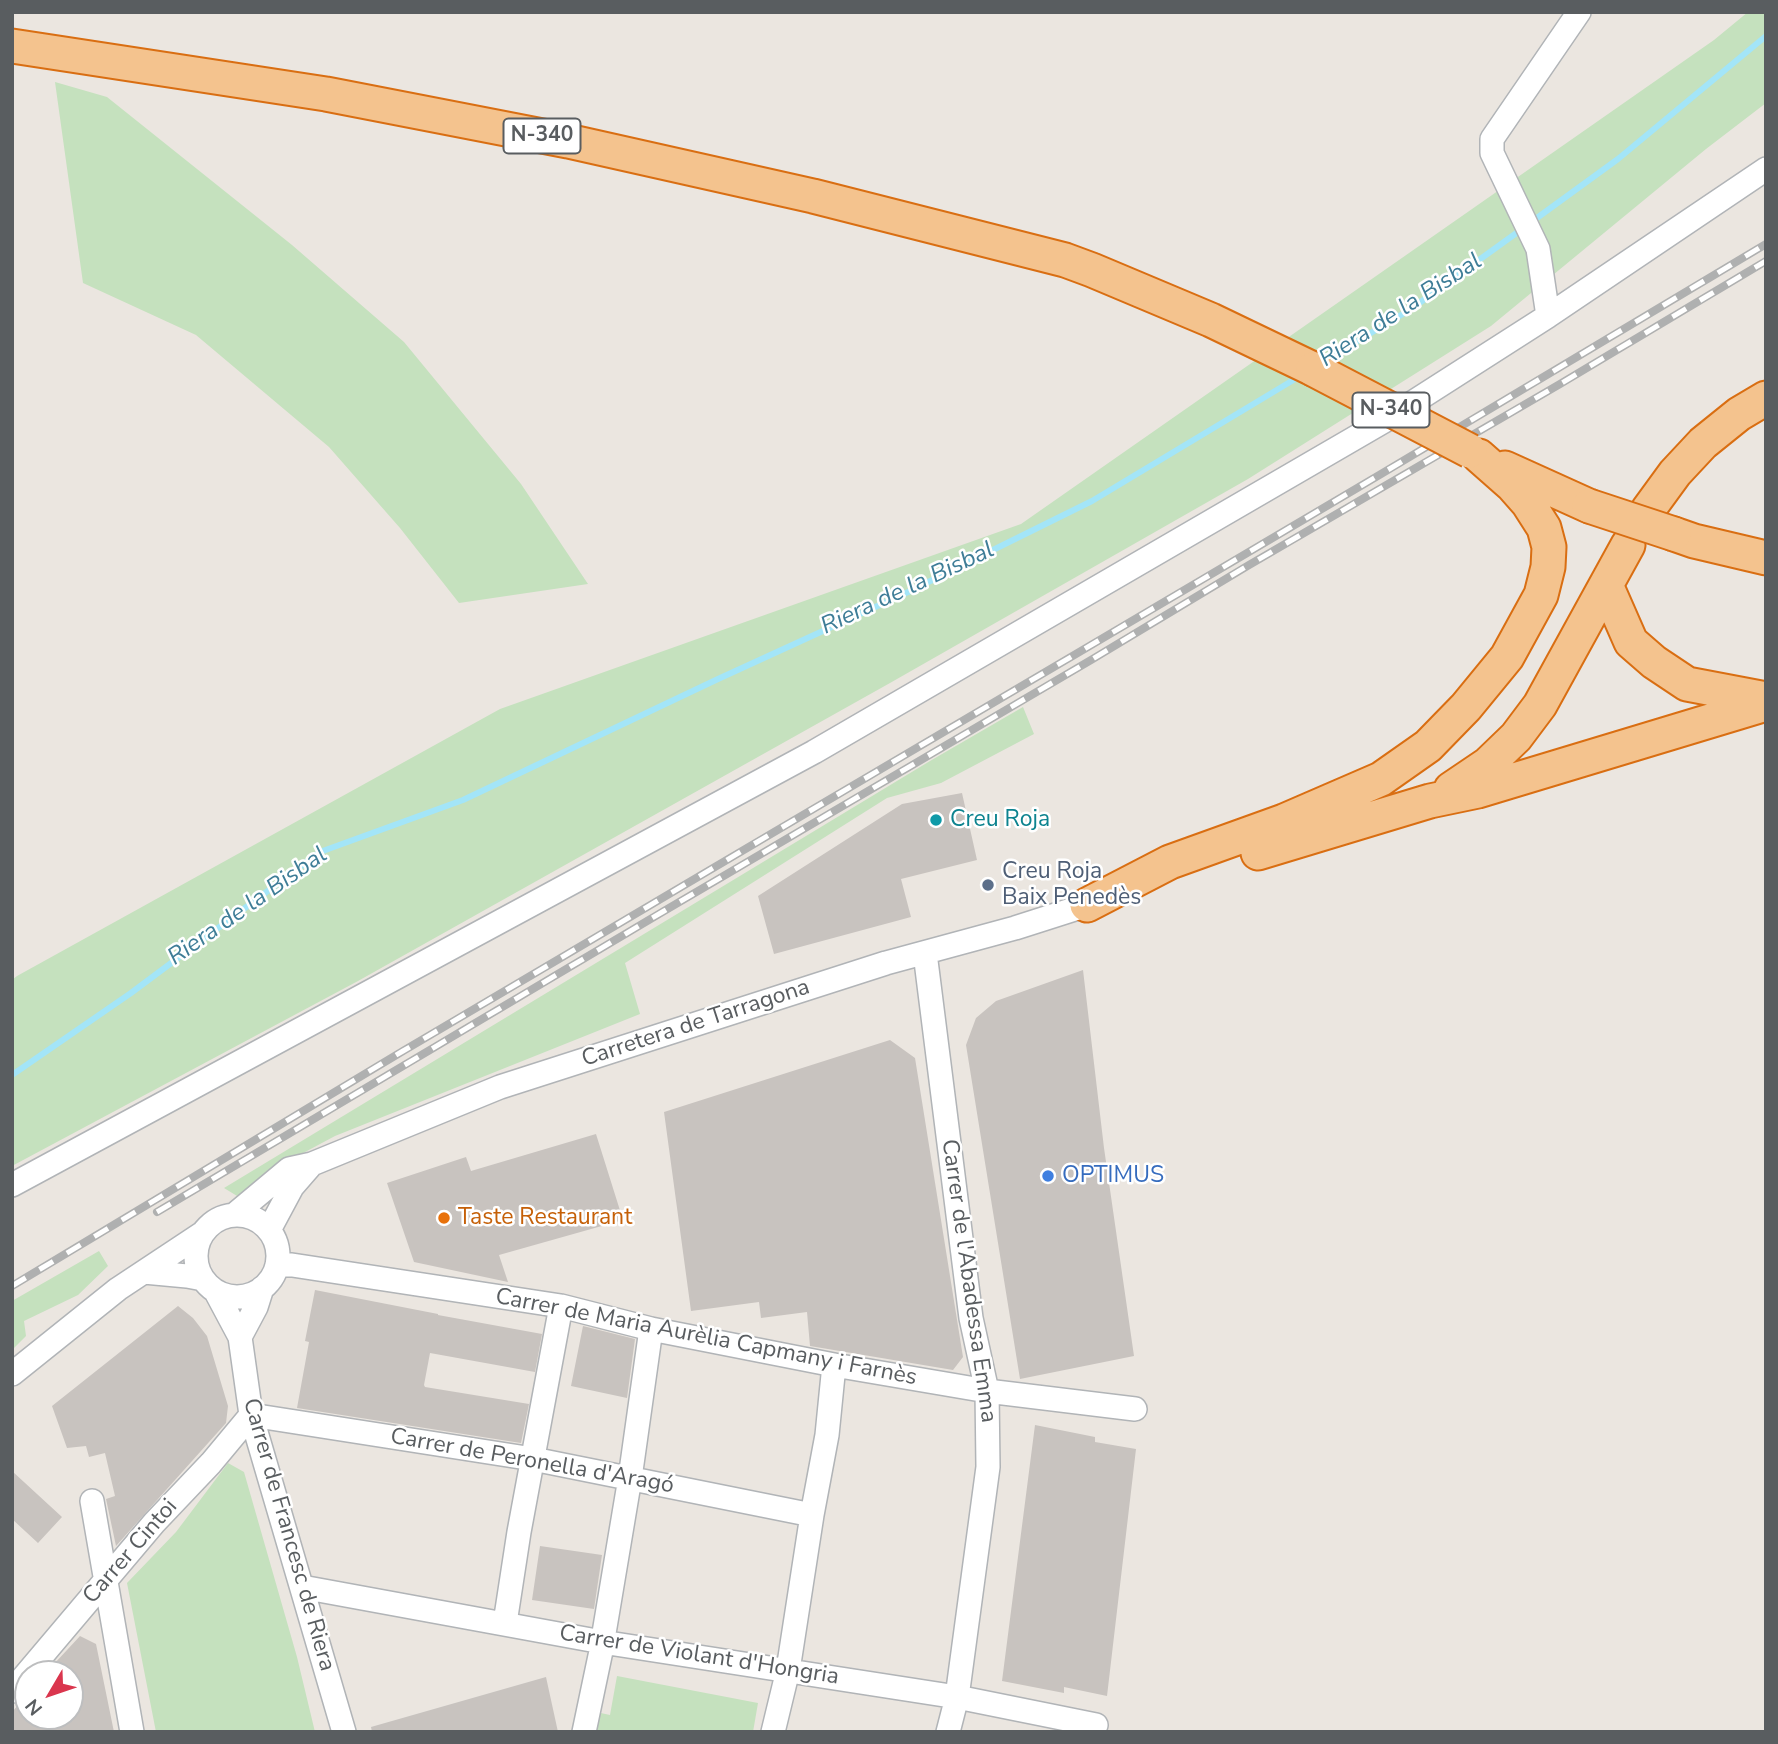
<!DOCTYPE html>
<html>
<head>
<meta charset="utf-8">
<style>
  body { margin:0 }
  #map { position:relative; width:1778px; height:1744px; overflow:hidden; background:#ebe6e0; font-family:"Nunito Sans",sans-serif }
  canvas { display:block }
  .frame { position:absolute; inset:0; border:14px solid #595d60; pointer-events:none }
  .north { position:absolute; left:14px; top:1660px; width:70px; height:70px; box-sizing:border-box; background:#fff; border:2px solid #bdbebf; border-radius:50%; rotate:231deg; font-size:19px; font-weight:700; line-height:28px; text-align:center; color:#595d60 }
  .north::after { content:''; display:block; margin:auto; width:24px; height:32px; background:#da364e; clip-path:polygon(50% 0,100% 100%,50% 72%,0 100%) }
</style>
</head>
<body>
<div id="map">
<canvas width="1778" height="1744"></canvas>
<div class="frame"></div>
<div class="north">N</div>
</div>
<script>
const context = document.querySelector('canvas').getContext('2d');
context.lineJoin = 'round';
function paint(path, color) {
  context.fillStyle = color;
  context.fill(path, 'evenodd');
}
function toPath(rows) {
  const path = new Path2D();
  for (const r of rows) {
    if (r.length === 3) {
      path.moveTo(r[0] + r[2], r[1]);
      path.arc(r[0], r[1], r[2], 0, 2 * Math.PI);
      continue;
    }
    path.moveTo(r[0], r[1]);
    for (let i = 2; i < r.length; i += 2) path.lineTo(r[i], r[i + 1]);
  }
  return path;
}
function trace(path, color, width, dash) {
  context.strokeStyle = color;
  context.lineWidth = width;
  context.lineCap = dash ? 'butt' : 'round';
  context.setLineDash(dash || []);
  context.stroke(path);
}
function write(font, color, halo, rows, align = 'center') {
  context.font = font + ' "Nunito Sans",sans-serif';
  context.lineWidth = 5;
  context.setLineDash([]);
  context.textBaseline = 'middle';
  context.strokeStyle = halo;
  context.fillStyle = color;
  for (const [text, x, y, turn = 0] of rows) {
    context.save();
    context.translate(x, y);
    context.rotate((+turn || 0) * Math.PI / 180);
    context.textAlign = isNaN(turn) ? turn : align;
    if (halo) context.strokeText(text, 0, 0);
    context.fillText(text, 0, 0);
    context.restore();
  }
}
paint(toPath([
  [1748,12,1766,12,1766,103,1706,149,1491,326,1248,479,890,683,358,981,12,1166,12,980,17,976,500,709,1021,524,1714,40],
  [55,82,107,97,292,245,404,342,521,484,588,584,459,603,400,528,329,447,196,335,83,283],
  [1023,707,1034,734,941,783,887,798,625,963,640,1014,335,1136,277,1167,242,1199,224,1188,930,761],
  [99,1251,108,1266,78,1295,24,1321,26,1336,12,1350,12,1301],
  [228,1463,244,1472,297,1657,315,1732,156,1732,127,1583,176,1532],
  [617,1676,758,1703,753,1732,593,1732,596,1712,610,1715]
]), '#c5e1be');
trace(toPath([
  [1530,223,1618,159,1766,36],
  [1324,361,1411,309,1522,229],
  [12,1075,131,993,320,852,463,800,718,679,908,592,1092,501,1300,376]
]), '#a3e5f8', 6);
paint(toPath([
  [962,793,977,860,901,879,911,917,774,954,758,896,902,804],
  [1083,970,1104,1148,1134,1356,1020,1379,966,1045,976,1018,996,1001],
  [890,1040,915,1058,963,1357,953,1370,810,1346,807,1312,761,1318,759,1302,691,1311,664,1112],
  [596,1134,623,1220,499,1255,508,1282,414,1262,387,1183,466,1157,471,1171],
  [315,1290,438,1314,438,1315,542,1334,535,1372,430,1353,424,1385,425,1387,529,1404,521,1443,297,1408,309,1342,305,1341],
  [178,1306,193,1318,207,1336,228,1406,226,1423,116,1546,106,1499,115,1496,105,1453,89,1457,86,1446,67,1448,52,1406],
  [583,1326,635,1339,627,1398,571,1386],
  [1035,1425,1095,1437,1095,1442,1136,1449,1107,1696,1064,1687,1064,1693,1002,1681],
  [12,1471,62,1517,38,1543,12,1519],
  [540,1546,602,1555,594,1609,532,1600],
  [80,1636,96,1644,114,1732,12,1732,12,1712,28,1694,28,1716,70,1716,70,1674,56,1674,54,1664],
  [546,1677,558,1732,372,1732,371,1727]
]), '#c8c3bf');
const minor = toPath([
  [1548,316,1538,249,1492,153,1492,139,1579,12],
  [925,953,971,1318,987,1391,988,1467,957,1697,948,1732],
  [12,1185,814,752,1384,421,1548,316,1766,169],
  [237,1256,41],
  [234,1215,289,1169,312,1164,500,1087,886,963,1015,928,1087,905],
  [269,1230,292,1187,312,1164],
  [277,1265,292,1265,561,1306,651,1329,834,1365,987,1391,1135,1409],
  [144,1272,187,1276,203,1279],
  [216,1292,240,1337,251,1415,344,1732],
  [240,1337,256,1307,262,1288],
  [12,1374,118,1289,201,1234],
  [92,1501,132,1732],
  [302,1587,602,1642,957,1697,1096,1725],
  [505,1623,519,1532,561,1306],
  [12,1691,154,1523,211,1463,251,1415,533,1459,812,1515],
  [584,1732,601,1651,630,1478,651,1329],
  [773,1732,788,1670,812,1515,827,1435,834,1365]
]);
const highway = toPath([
  [12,46,326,94,568,141,813,196,1065,260,1092,270,1211,320,1313,369],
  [1505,468,1589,506],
  [1648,510,1675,473,1703,443,1739,414,1766,398],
  [1674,534,1694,541,1766,558],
  [1606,585,1631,642,1654,662,1687,684,1766,699],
  [1451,789,1488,764,1516,737,1540,705,1628,545],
  [1258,853,1430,801,1478,791,1766,704],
  [1087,905,1170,862,1284,821,1381,779,1428,746,1466,707,1507,657,1541,595,1548,567,1549,547,1544,528,1528,503,1513,486,1479,456]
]);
trace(minor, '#b1b4b7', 26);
trace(highway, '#d96e12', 37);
trace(minor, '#fff', 23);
trace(highway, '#f4c38e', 33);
const rail = toPath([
  [157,1212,664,911,1091,660,1249,565,1560,384,1766,261],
  [12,1286,403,1051,1381,474,1766,244]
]);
trace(rail, '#afb0b0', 8);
trace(rail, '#fff', 5, [16]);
const highwayBridge = toPath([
  [1313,369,1470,451],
  [1589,506,1674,534]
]);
trace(highwayBridge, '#d96e12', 37, []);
trace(highwayBridge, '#f4c38e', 33);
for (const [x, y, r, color] of [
  [936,820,7,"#0f9aa8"],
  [988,885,7,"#5c6f8a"],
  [1048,1176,7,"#3f7fe0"],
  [444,1218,7,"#e8710a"]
]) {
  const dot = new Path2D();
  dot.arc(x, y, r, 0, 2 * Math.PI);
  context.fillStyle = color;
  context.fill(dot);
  trace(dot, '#fff', 2.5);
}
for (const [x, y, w] of [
  [542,136,77],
  [1391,410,77]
]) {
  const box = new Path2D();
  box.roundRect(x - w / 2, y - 17.5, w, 35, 5);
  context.fillStyle = '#fff';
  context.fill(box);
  trace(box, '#595d60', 2);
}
write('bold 21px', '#595d60', null, [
  ["N-340",542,136],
  ["N-340",1391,410]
]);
write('23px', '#0d838f', '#fff', [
  ["Creu Roja",950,820]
], 'left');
write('23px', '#4e5e75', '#fff', [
  ["Creu Roja",1002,872],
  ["Baix Penedès",1002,898]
], 'left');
write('23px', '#595d60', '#fff', [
  ["Carretera de Tarragona",696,1024,-18],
  ["Carrer de l'Abadessa Emma",968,1281,82],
  ["Carrer de Maria Aurèlia Capmany i Farnès",706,1338,11],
  ["Carrer de Peronella d'Aragó",532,1462,10],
  ["Carrer de Francesc de Riera",288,1535,74],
  ["Carrer Cintoi",131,1552,-49],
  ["Carrer de Violant d'Hongria",699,1656,9]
]);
write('23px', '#366cbe', '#fff', [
  ["OPTIMUS",1062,1176]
], 'left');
write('23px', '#c56008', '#fff', [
  ["Taste Restaurant",458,1218]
], 'left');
write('italic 24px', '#3e7d97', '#fff', [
  ["Riera de la Bisbal",1401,311,-33],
  ["Riera de la Bisbal",908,589,-25],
  ["Riera de la Bisbal",248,907,-35]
]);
</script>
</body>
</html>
